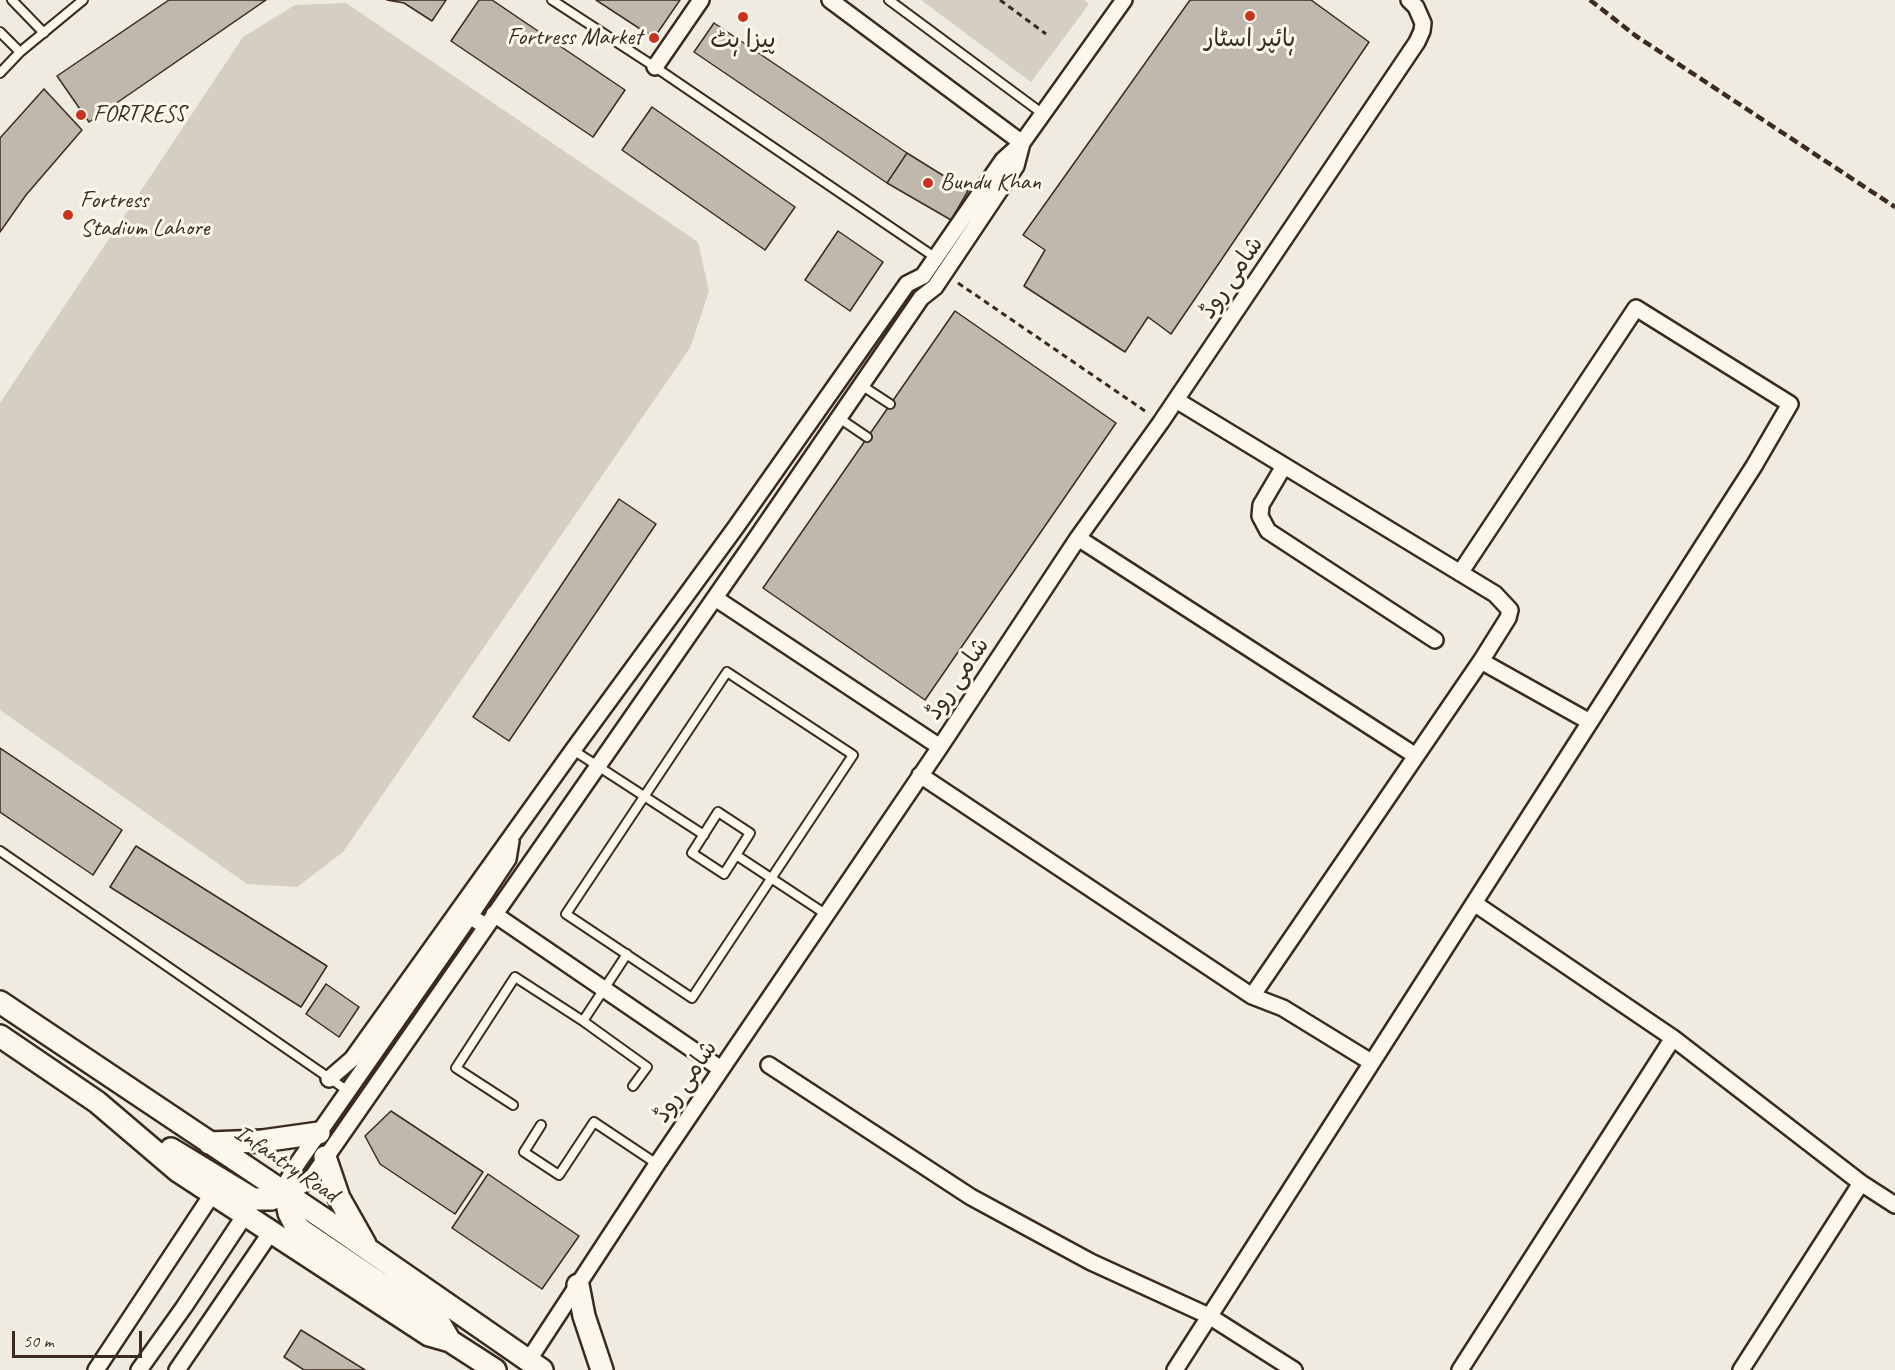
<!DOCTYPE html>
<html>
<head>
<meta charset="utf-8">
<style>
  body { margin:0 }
  #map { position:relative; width:1895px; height:1370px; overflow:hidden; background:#f0ebe0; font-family:Caveat,sans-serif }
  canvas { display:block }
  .scale { position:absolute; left:12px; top:1331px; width:130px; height:27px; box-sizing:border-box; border:3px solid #3b2a1e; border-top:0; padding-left:8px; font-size:18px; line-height:21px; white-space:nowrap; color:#3b2a1e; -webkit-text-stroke:4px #fbf7ec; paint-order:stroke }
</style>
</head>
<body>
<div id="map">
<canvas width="1895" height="1370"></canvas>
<div class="scale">50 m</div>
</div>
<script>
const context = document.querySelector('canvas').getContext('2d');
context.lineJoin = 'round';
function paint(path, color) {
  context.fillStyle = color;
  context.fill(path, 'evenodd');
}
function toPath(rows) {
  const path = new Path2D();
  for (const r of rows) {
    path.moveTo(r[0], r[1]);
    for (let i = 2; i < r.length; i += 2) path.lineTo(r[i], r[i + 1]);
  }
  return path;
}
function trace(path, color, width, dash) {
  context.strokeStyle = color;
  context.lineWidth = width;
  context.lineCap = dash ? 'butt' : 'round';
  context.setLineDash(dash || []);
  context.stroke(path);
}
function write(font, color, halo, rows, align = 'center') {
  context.font = font + ' Caveat,"Playpen Sans Arabic",sans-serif';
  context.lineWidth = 6;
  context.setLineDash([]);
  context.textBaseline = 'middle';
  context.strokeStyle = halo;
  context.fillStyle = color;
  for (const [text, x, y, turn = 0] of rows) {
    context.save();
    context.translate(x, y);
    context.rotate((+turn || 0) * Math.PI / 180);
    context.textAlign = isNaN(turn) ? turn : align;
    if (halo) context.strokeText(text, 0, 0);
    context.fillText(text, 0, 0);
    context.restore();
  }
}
paint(toPath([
  [921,0,1084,0,1089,4,1031,82],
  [346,3,698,242,709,291,690,348,343,852,297,887,247,884,0,710,0,403,243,37,295,5]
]), '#d5cec3');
const building = toPath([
  [169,0,266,0,89,122,57,76,169,0],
  [387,0,446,0,432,21,404,3,387,0],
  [479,0,492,0,625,90,593,137,451,41,479,0],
  [596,0,680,0,654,38,596,0],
  [1190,0,1311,0,1369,42,1171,334,1148,317,1125,352,1024,286,1045,250,1023,235,1190,0],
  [714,23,907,153,887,183,694,52,714,23],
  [44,89,82,130,26,195,0,232,0,138,44,89],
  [652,107,795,207,765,250,622,150,652,107],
  [907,153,968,191,951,220,887,183,907,153],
  [838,231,883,262,850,311,805,280,838,231],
  [955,311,1116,423,925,700,763,588,955,311],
  [619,499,656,524,509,741,473,717,619,499],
  [0,748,122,830,93,875,0,812,0,748],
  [136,846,327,966,301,1007,110,887,136,846],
  [326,984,359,1007,339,1037,306,1014,326,984],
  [391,1111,483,1172,455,1214,380,1164,365,1136,391,1111],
  [488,1174,579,1236,542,1289,452,1228,488,1174],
  [301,1330,365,1370,304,1370,284,1357,301,1330]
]);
paint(building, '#c0b8ad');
trace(building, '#3b2a1e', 1.5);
const lane = toPath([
  [12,0,44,33],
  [552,0,655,67,936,258],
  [889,0,1043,114],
  [0,32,20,52],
  [0,73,20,52,83,0],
  [861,385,890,404],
  [839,418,867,437],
  [727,672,853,755,692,998,566,914,727,672],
  [573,750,704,835],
  [718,812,750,833,724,874,692,853,718,812],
  [0,851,348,1091],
  [736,855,827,915],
  [583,1021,647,1067,633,1086],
  [513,1105,456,1068,515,977,583,1021,627,954],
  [541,1125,524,1152,559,1175,594,1122,657,1164]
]);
const street = toPath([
  [830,0,1022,143],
  [655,67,701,0],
  [1176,400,1495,594,1510,610,1508,618,1481,661,1590,722],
  [1284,466,1261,505,1260,516,1268,531,1435,640],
  [1078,538,1416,756],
  [715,598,940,747],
  [920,775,1252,996,1481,661],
  [1474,903,1673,1038,1861,1183,1895,1205],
  [494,914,721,1069],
  [470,916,508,859,511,841],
  [1252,996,1283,1008,1371,1062],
  [769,1065,971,1197,1091,1262,1209,1316,1294,1370],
  [329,1079,352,1059,573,750,736,527,907,284,923,276,1003,160,1022,143,1124,0],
  [285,1193,301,1186,313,1176,755,540,921,298,935,287,1016,166,1022,143],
  [285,1193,288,1180,295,1167,470,916,485,926],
  [528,1361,657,1164,940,747,1078,538,1161,422,1417,42,1422,31,1423,23,1416,7,1409,0],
  [96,1370,213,1193],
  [139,1370,184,1307,245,1215],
  [177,1370,271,1232],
  [1175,1370,1711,533,1754,466,1790,404,1636,308,1460,573],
  [1460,1370,1673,1038],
  [1741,1370,1861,1183]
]);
const secondary = toPath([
  [0,1002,327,1221,542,1370],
  [0,1036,97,1102,178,1171,429,1335,450,1341,495,1370],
  [209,1143,262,1141,319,1133],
  [171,1149,253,1199,271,1199,285,1193,289,1213,294,1223,301,1230,440,1324,450,1341],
  [325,1157,339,1198,365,1244],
  [578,1285,584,1316,602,1370]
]);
trace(lane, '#3b2a1e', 12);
trace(street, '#3b2a1e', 20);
trace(secondary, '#3b2a1e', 26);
trace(toPath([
  [1000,0,1046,34],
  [958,283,1148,413]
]), '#3b2a1e', 3, [6, 4.5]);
trace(lane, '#fbf7ec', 8);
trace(street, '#fbf7ec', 15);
trace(secondary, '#fbf7ec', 21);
trace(toPath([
  [1590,0,1636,36,1895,207]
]), '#3b2a1e', 4.5, [9, 4.5]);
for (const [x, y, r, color] of [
  [1250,16,6,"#c8321e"],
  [743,17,6,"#c8321e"],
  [654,38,6,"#c8321e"],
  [81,115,6,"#c8321e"],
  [928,183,6,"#c8321e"],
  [68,215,6,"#c8321e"]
]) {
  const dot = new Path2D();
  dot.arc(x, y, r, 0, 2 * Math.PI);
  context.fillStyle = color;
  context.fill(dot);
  trace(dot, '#fbf7ec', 2);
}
write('24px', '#3b2a1e', '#fbf7ec', [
  ["Fortress Market",642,38,"right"],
  ["ہائپر اسٹار",1250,40,"center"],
  ["پیزا ہٹ",743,41,"center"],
  ["FORTRESS",93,115],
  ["Bundu Khan",940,183],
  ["Fortress",80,201],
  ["Stadium Lahore",80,229]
], 'left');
write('24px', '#3b2a1e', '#fbf7ec', [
  ["شامی روڈ",1232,278,-56],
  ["شامی روڈ",958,679,-56],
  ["شامی روڈ",686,1082,-56],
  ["Infantry Road",286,1164,34]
]);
</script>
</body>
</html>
